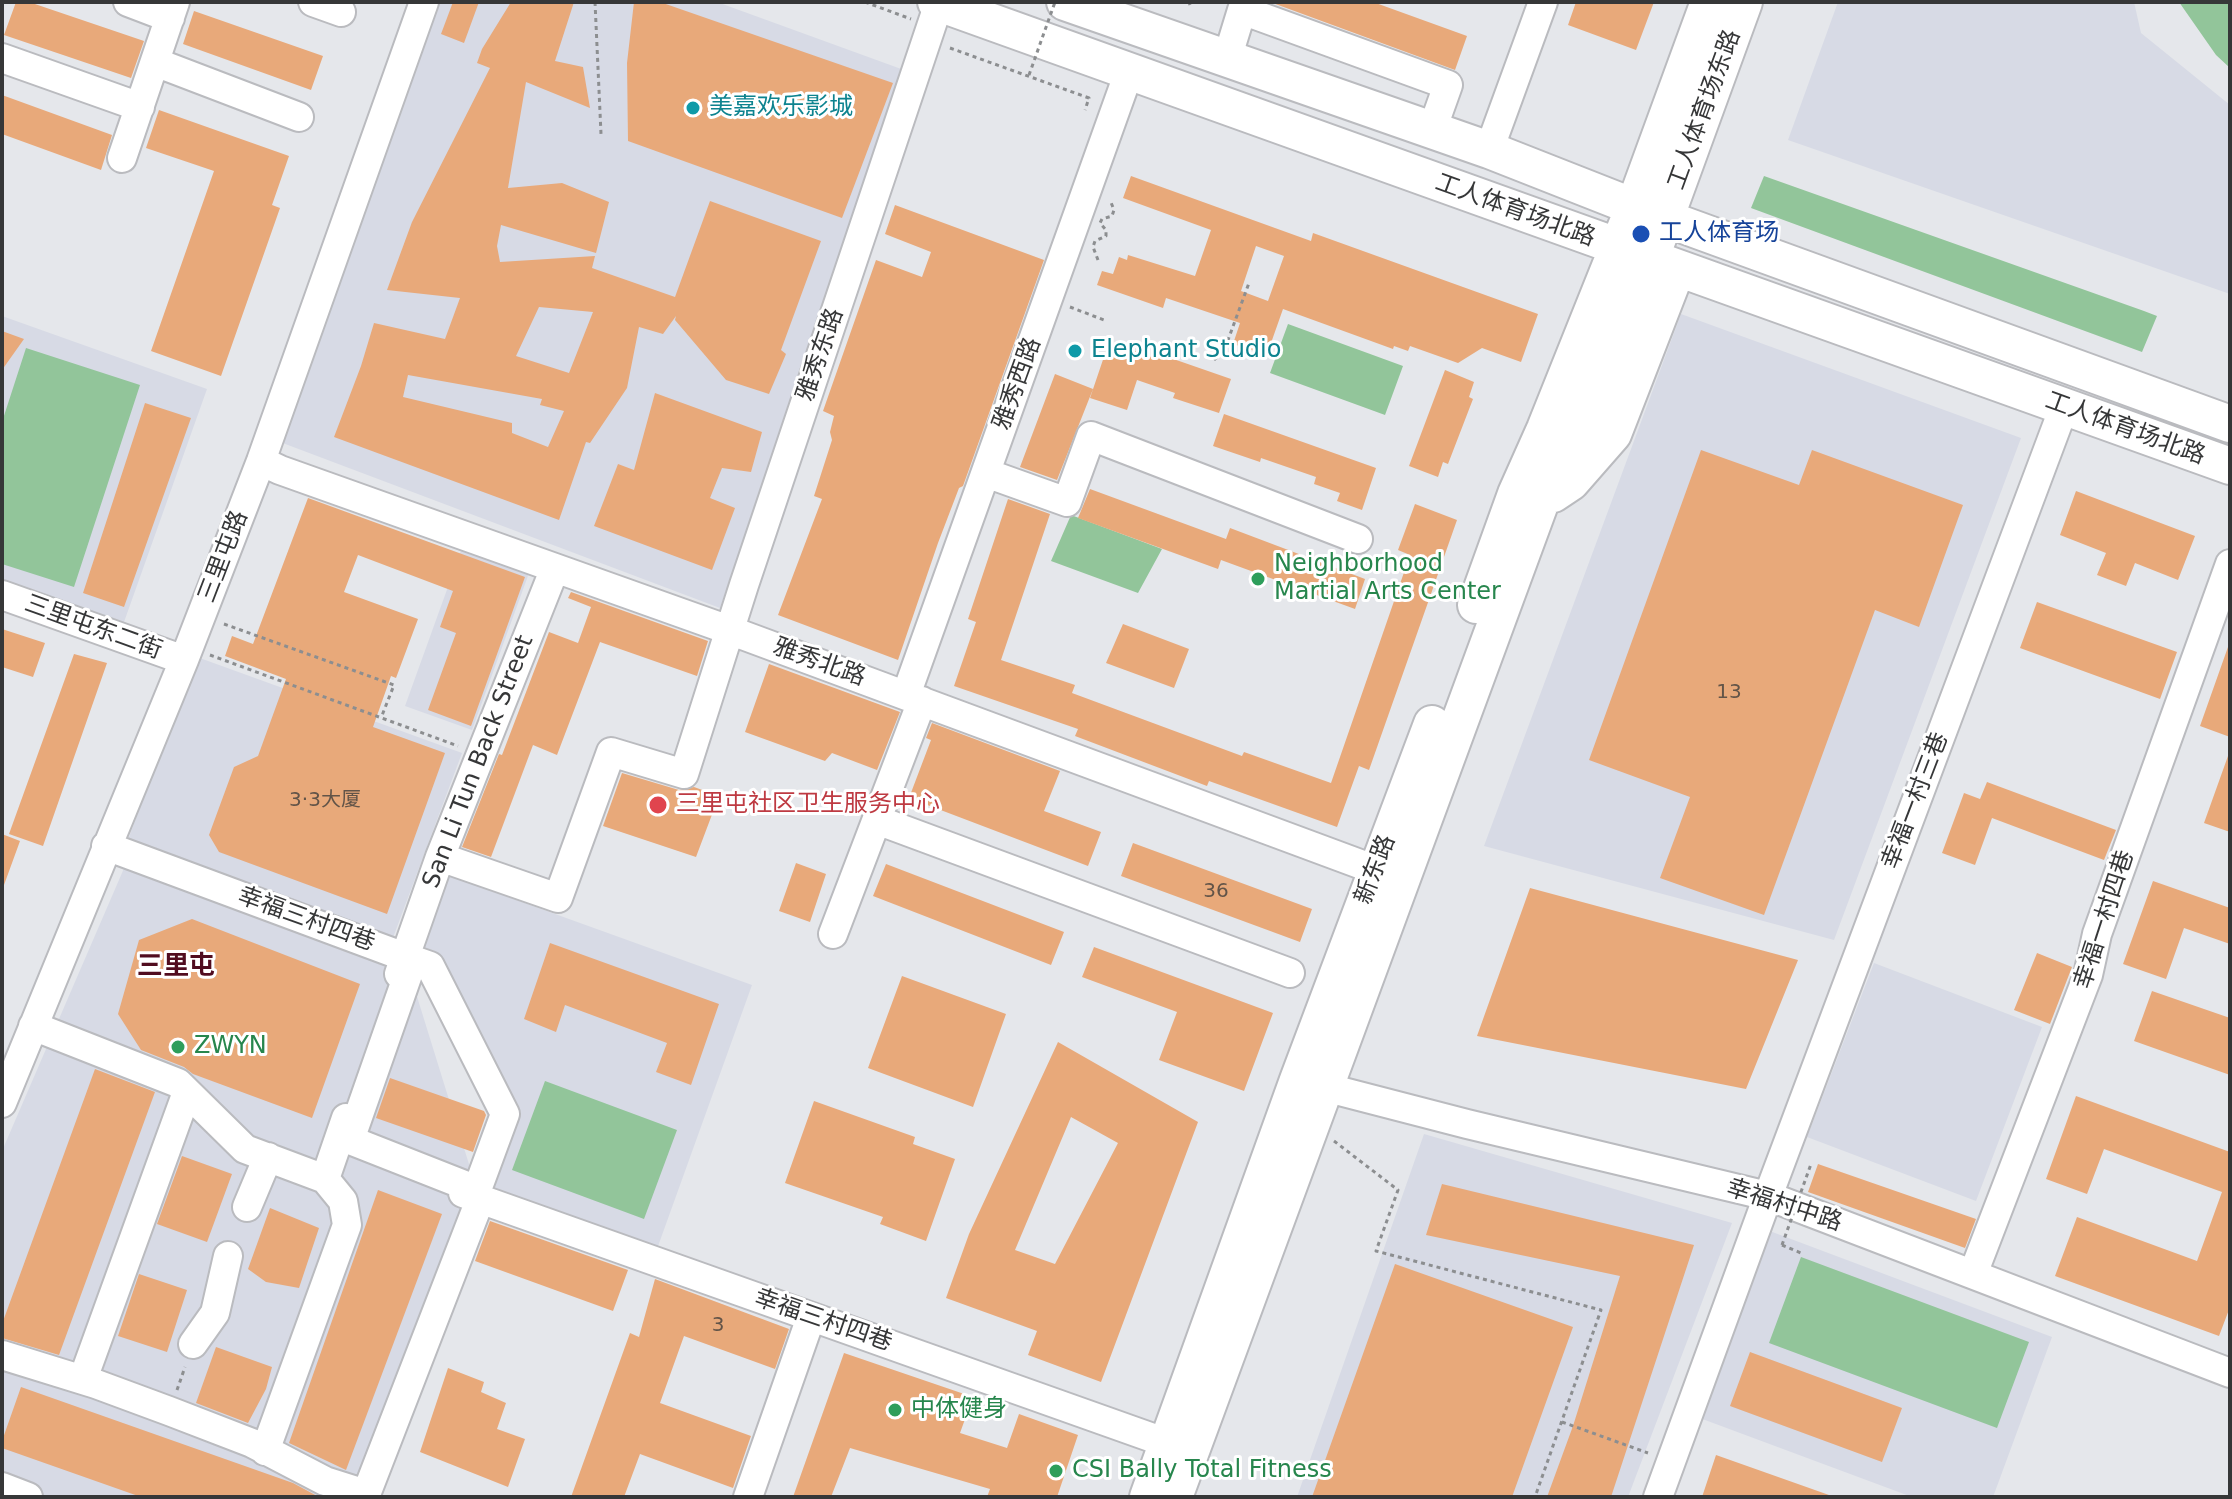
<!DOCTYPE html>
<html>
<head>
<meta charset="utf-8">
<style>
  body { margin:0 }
  #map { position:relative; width:2232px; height:1499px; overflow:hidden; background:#e5e7eb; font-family:"DejaVu Sans",sans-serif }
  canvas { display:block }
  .frame { position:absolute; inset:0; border:4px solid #363738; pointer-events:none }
</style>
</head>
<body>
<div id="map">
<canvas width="2232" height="1499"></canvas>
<div class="frame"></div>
</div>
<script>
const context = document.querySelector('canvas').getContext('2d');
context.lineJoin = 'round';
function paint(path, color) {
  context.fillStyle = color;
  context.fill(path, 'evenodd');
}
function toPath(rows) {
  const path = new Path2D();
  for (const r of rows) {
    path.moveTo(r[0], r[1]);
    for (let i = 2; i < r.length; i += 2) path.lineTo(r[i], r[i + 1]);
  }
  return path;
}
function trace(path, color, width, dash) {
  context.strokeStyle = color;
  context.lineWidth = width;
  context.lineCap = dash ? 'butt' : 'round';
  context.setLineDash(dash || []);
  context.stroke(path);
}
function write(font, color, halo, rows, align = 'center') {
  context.font = font + ' "DejaVu Sans","Noto Sans SC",sans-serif';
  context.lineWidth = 6;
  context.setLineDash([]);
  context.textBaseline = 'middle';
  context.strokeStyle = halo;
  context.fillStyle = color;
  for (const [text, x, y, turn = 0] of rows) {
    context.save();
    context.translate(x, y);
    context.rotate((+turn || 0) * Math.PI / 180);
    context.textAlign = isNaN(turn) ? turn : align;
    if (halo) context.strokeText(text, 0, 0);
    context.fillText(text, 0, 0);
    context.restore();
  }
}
paint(toPath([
  [438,2,717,2,904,70,720,608,280,442],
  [1838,2,2134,2,2141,33,2230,105,2230,294,1788,140],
  [1681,314,2021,438,1834,940,1484,846],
  [2,316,207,389,124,622,2,579],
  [462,548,529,573,472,730,405,706],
  [197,657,462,753,391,943,127,842],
  [125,866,410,974,477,1190,364,1497,28,1497,2,1487,2,1151],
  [447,875,752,985,657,1249,486,1188,511,1113,420,952],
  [1874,963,2042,1027,1976,1201,1807,1137],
  [1424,1134,1732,1223,1628,1497,1297,1497],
  [1767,1230,2052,1337,1993,1497,1912,1497,1697,1417]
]), '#d7dae5');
paint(toPath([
  [2179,2,2230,2,2230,68,2216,55],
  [1764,176,2144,311,2157,316,2142,352,1751,208],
  [1288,324,1403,366,1385,415,1270,373],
  [26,348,140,385,74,587,2,564,2,422],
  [1071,515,1162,549,1138,593,1051,561],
  [545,1081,677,1130,644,1219,512,1170],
  [1801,1257,2029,1342,1997,1428,1769,1343]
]), '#92c59a');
paint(toPath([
  [16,2,29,2,144,41,131,78,4,35],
  [453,2,479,2,464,43,441,34],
  [511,2,574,2,555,61,583,67,590,108,526,82,508,188,562,183,609,202,596,253,501,225,497,246,500,262,595,256,592,268,675,297,710,201,821,241,781,350,786,354,769,394,726,380,675,320,676,316,663,334,639,327,627,388,590,443,586,442,559,520,334,437,361,366,374,323,445,339,460,298,387,290,412,222,490,68,477,63,482,49],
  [539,307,593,312,569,373,516,356],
  [408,375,542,399,540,405,564,411,548,447,512,433,512,423,403,397],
  [634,2,660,2,893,83,842,218,628,141,627,63],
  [1270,2,1373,2,1467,36,1455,70],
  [1576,2,1654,2,1636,50,1568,25],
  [194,11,323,56,311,90,183,44],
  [2,95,112,135,101,170,2,134],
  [159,110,289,156,272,205,280,208,221,376,151,351,214,171,146,148],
  [1131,176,1311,241,1313,233,1538,314,1521,362,1482,348,1458,363,1410,346,1408,351,1394,346,1393,349,1283,309,1271,343,1268,342,1264,354,1233,344,1240,323,1166,298,1163,308,1097,285,1102,271,1113,274,1119,257,1127,260,1128,255,1195,276,1211,230,1123,198],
  [1256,246,1284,256,1268,301,1241,291],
  [895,205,1044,260,963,486,959,488,938,543,898,660,778,615,822,499,814,496,832,440,830,432,834,416,823,411,876,260,922,277,931,252,885,234],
  [2,331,24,339,2,370],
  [1109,342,1157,359,1159,354,1231,379,1219,413,1173,398,1175,393,1137,380,1127,410,1090,398],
  [1445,370,1474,382,1469,397,1473,399,1448,464,1443,462,1438,477,1409,466],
  [1055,374,1093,389,1057,480,1020,467],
  [655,393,762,432,751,472,722,468,710,498,735,508,712,570,594,526,618,464,634,470],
  [145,403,191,418,124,607,83,593],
  [1224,414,1376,468,1362,510,1337,501,1340,493,1314,484,1316,477,1261,458,1260,462,1213,446],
  [1701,450,1799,485,1812,450,1963,505,1919,627,1875,610,1764,915,1660,878,1690,797,1589,760],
  [1090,489,1226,539,1230,528,1365,579,1355,609,1221,560,1218,569,1078,518],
  [2076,491,2195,536,2178,580,2135,563,2126,586,2097,575,2106,553,2060,535],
  [308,498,525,577,471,726,428,710,456,633,440,627,453,591,358,555,344,592,418,619,396,678,391,676,373,727,445,753,387,914,219,852,209,835,234,767,258,756,286,679,225,656,232,636,253,644],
  [1008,499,1050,514,1001,660,1075,685,1072,693,1242,756,1244,752,1331,783,1410,555,1398,550,1415,504,1457,520,1369,770,1359,766,1337,827,1209,781,1207,786,1075,736,1078,729,954,686,976,622,968,619],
  [571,592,708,641,697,676,600,642,557,755,533,745,491,857,462,847,499,754,502,755,549,632,578,643,591,607,568,598],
  [2037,602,2177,652,2160,699,2020,648],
  [1123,624,1189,649,1174,688,1106,663],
  [2,629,45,643,33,677,2,667],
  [2228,647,2230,647,2230,737,2200,726],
  [74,654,107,663,43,846,9,834],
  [769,664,900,712,877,770,832,753,825,761,745,732],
  [932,723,1060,771,1044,811,1101,832,1088,866,909,798,931,740,926,738],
  [2228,756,2230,757,2230,832,2204,823],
  [622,773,679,790,694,787,719,796,696,857,603,826],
  [1987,782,2116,830,2104,860,1992,818,1975,865,1942,853,1964,793,1980,799],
  [2,834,20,841,4,885,2,885],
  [1133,843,1312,909,1300,942,1121,876],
  [796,863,826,874,810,922,779,911],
  [886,864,1064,932,1051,965,873,896],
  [2153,881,2230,908,2230,944,2184,928,2166,979,2123,964],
  [1530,888,1798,960,1746,1089,1477,1036],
  [192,919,360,984,312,1118,193,1074,184,1067,141,1050,118,1014,139,940],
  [550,943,719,1004,691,1085,656,1072,667,1043,565,1005,556,1032,524,1019],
  [1094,947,1273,1013,1244,1091,1159,1060,1177,1012,1082,977],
  [2037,953,2072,967,2050,1024,2014,1010],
  [902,976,1006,1014,973,1107,868,1068],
  [2152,991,2230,1018,2230,1075,2134,1041],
  [1058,1042,1198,1122,1101,1382,1028,1355,1037,1331,946,1298,969,1234],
  [1071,1117,1118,1143,1055,1264,1015,1250],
  [95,1069,155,1092,59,1355,2,1338,2,1324],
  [390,1078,484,1111,486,1115,473,1152,376,1118],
  [2076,1096,2230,1152,2230,1307,2219,1336,2055,1276,2077,1217,2197,1261,2222,1192,2104,1149,2087,1194,2046,1179],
  [814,1101,915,1137,913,1144,955,1159,926,1241,880,1224,883,1217,785,1183],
  [182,1156,232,1174,207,1242,157,1224],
  [1818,1164,1976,1219,1965,1248,1808,1192],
  [1442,1184,1694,1245,1611,1497,1547,1497,1573,1426,1620,1276,1426,1235],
  [378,1190,442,1214,346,1470,289,1443],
  [270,1208,319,1228,299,1288,266,1282,248,1269],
  [490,1221,628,1270,613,1311,475,1261],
  [1395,1264,1573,1327,1512,1497,1312,1497],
  [139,1274,187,1290,167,1352,118,1336],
  [655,1279,789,1329,775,1369,684,1336,660,1403,751,1436,733,1488,640,1454,624,1497,571,1497,630,1333,639,1337],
  [216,1347,272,1367,266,1389,248,1423,196,1403],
  [1750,1352,1902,1408,1882,1462,1730,1406],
  [844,1353,973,1397,960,1433,1007,1448,1019,1414,1078,1435,1057,1497,987,1497,990,1489,850,1448,831,1497,793,1497],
  [448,1368,484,1382,481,1392,506,1403,497,1429,525,1439,508,1487,420,1452],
  [21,1387,293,1483,319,1497,141,1497,2,1448,2,1441],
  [1716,1455,1829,1495,1829,1497,1702,1497]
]), '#e8a97a');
const minor = toPath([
  [128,2,170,18],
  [313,2,341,12],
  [2,58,140,107],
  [1227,59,1242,10,1448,85,1432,130],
  [155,62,299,117],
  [1489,150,1543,2],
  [122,158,175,2],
  [261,461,280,470,729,630,1376,870],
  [986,473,1067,502,1091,436,1358,539],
  [2,595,184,660],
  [906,695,1129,72],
  [877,820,1290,973],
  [106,846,413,960,350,1140,477,1190,480,1200,365,1497],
  [440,857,558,898,611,752,684,774,744,585,939,3],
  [833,934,922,701],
  [413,960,430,966,505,1114,477,1190],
  [399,974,440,857,555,568],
  [33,1026,178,1083,245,1149,325,1179,343,1201,347,1225,265,1451],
  [1324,1087,1467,1124,1768,1196,2230,1373],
  [2,1103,184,660,261,461,424,2],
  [325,1179,346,1118],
  [463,1193,1167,1443],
  [247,1207,268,1157],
  [1973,1274,2088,975,2097,934,2230,564],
  [193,1344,215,1313,228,1256],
  [2,1355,96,1384,169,1411,252,1443,325,1481,366,1494],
  [83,1379,187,1092],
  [2,1487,28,1497],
  [748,1497,811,1317],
  [1658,1497,1768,1196,2064,407]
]);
const major = toPath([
  [936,2,2230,466],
  [1065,2,1489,150,1634,207,2230,424],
  [1553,494,1571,482,1613,434,1677,269],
  [1476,605,1516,494,1545,429,1634,207,1709,2],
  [1148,1497,1298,1080,1432,724],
  [1174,1497,1541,501,1596,394,1642,282,1744,2]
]);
trace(minor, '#babbbf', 32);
trace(major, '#babbbf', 40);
trace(toPath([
  [595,2,601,134],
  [865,2,911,19],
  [1189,2,1190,5],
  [950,48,1089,98,1085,110],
  [1098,260,1093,247,1095,241,1106,236,1106,230,1100,223,1102,219,1112,216,1114,210,1110,200],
  [1070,307,1104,320],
  [1214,360,1224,351,1249,283],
  [224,624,394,685,381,718],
  [210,655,458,746],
  [1334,1141,1398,1190,1376,1251,1601,1310,1535,1497],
  [1782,1245,1801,1253],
  [177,1390,185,1367],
  [1562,1422,1648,1453]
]), '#8c8e90', 3, [4, 4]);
trace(minor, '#fff', 28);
trace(major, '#fff', 36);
trace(toPath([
  [1029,75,1055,2],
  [1782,1245,1811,1164]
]), '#8c8e90', 3, [4, 4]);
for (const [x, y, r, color] of [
  [693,108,8,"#0f9aa8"],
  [1641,234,10,"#1a4fb4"],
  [1075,351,8,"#0f9aa8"],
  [1258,579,8,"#2e9e5b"],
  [658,805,10,"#e0444e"],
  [178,1047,8,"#2e9e5b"],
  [895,1410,8,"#2e9e5b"],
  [1056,1471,8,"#2e9e5b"]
]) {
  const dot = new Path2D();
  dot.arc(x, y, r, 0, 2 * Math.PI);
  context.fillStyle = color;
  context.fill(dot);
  trace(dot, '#fff', 3);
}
write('20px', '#625448', null, [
  ["13",1729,693],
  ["3·3大厦",325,801],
  ["36",1216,892],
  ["3",718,1326]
]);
write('24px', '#0d838f', '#fff', [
  ["美嘉欢乐影城",709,108],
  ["Elephant Studio",1091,351]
], 'left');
write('24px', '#363738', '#fff', [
  ["工人体育场东路",1705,110,-70],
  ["工人体育场北路",1515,211,20],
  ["雅秀东路",821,355,-71],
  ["雅秀西路",1018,384,-70],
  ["工人体育场北路",2125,429,20],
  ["三里屯路",224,557,-69],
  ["三里屯东二街",93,628,20],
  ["雅秀北路",819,663,20],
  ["San Li Tun Back Street",479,762,-69],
  ["幸福一村三巷",1916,801,-69],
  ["新东路",1376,870,-69],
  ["幸福三村四巷",306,920,20],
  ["幸福一村四巷",2105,920,-72],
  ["幸福村中路",1784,1206,18],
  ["幸福三村四巷",823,1321,19]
]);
write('24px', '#164399', '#fff', [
  ["工人体育场",1659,234]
], 'left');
write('24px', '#27864d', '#fff', [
  ["Neighborhood",1274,565],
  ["Martial Arts Center",1274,593],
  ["ZWYN",194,1047],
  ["中体健身",911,1410],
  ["CSI Bally Total Fitness",1072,1471]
], 'left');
write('24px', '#be3a42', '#fff', [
  ["三里屯社区卫生服务中心",676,805]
], 'left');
write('bold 26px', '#510c1f', '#fff', [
  ["三里屯",176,967]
]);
</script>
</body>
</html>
